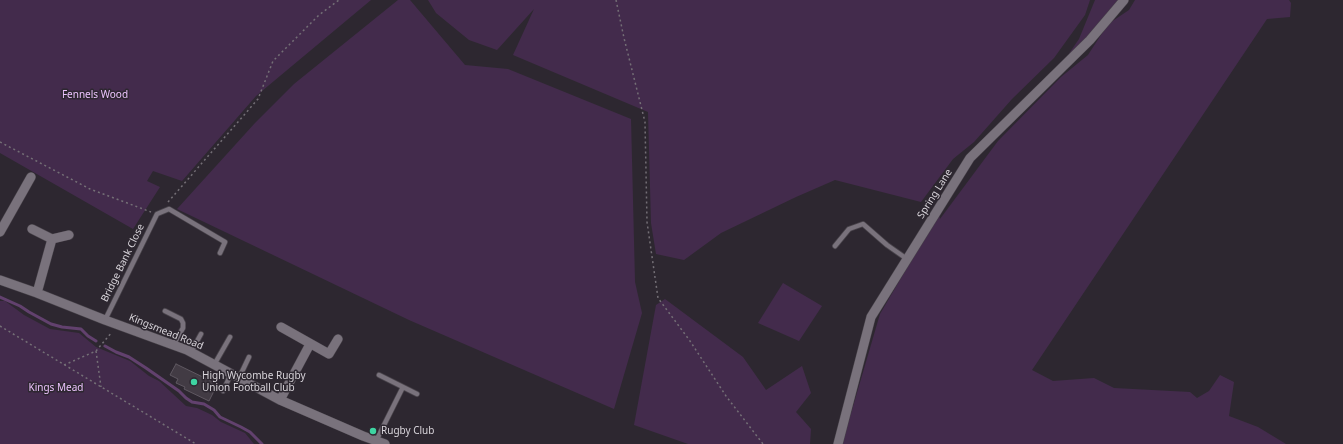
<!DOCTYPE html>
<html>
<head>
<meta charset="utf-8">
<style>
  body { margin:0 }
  canvas { display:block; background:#2d2730 }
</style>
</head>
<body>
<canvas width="1343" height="444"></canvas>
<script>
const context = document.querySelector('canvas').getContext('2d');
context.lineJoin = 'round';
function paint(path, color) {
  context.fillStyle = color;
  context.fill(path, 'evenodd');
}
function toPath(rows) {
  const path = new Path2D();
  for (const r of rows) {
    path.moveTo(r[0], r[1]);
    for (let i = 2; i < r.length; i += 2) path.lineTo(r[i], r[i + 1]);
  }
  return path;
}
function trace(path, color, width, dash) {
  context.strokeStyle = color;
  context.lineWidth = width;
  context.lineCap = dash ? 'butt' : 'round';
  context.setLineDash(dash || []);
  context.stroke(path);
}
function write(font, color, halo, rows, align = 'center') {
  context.font = font + ' "Noto Sans",sans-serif';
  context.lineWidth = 3;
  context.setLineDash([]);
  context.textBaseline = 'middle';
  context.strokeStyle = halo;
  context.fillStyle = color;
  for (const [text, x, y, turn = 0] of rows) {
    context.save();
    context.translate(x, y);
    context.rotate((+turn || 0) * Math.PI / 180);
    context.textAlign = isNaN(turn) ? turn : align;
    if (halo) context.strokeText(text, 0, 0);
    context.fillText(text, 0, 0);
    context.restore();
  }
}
paint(toPath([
  [0,0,371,0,256,96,182,181,153,171,147,181,160,187,133,229,0,153],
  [398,0,410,0,465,65,508,69,631,119,635,282,642,313,614,409,409,320,177,209,255,123,294,84],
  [428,0,1090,0,1085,15,1054,58,1012,99,974,142,953,159,921,202,835,180,796,197,721,233,684,260,656,254,651,223,648,112,513,55,534,9,497,50,469,40,436,13],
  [1095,0,1119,0,1091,35,1068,55,1079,39],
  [1135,0,1289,0,1291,3,1290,17,1267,19,1032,370,1053,381,1094,378,1114,388,1190,392,1197,398,1209,391,1220,375,1234,382,1229,416,1258,427,1286,444,842,444,880,314,939,213,940,219,998,141,1061,77,1088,55,1108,24,1129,10],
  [783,283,822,306,799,341,758,323],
  [665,299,743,357,766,390,802,366,811,393,796,412,811,429,810,444,688,444,634,425,656,305],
  [0,301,5,301,24,315,50,329,79,333,96,347,130,361,149,376,159,381,186,406,197,408,212,415,221,422,245,433,254,444,0,444]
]), '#432b4c');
trace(toPath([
  [0,297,20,306,29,312,51,324,62,327,81,329,88,336,96,341],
  [105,346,116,352,129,357,146,368,179,391,186,398,192,402,204,404,214,410,220,417,241,427,250,432,262,444]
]), '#62416e', 3);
const building = toPath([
  [176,364,213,382,210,387,215,389,209,401,184,389,185,387,176,383,178,379,170,375,176,364]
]);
paint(building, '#423b44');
trace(building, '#5f5861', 1);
const lane = toPath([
  [835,246,849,229,863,224,887,245,907,259],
  [165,311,181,319,183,323,183,328,173,345],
  [105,320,157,214,169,209,225,242,220,253],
  [191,352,201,334],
  [214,365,230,337],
  [239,378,249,357],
  [403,387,417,394],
  [223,391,231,374],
  [376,441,403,387,379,375]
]);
const street = toPath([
  [32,229,52,239],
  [0,232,31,177],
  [0,280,37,293,105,320,187,350,280,400,363,436,385,444],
  [37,293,52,239,69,235],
  [281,327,329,354,338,339],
  [280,400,310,344],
  [838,444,871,317,970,158,1090,40,1124,0]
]);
trace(lane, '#48434a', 6);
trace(street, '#48434a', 10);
trace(toPath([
  [616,0,624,38,645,122,647,222,658,298,690,341,726,396,763,444],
  [0,142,90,189,151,212],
  [168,202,258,99,273,61,319,15,339,0],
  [0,326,196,444],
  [96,351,101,387],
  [64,365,96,351,112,332]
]), '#746f76', 1.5, [2, 3]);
trace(lane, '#79727c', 4.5);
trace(street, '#79727c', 9);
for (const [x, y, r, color] of [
  [194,382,4,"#3ed4a2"],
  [373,431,4,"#3ed4a2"]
]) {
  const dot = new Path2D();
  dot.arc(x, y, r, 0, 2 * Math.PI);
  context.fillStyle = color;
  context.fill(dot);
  trace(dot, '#2d2730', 1.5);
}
write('10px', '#eac1fb', '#2d2730', [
  ["Fennels Wood",95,95],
  ["Kings Mead",56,388]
]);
write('10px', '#d8d4da', '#2d2730', [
  ["Spring Lane",935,194,-58],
  ["Bridge Bank Close",123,263,-64],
  ["Kingsmead Road",166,332,22]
]);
write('10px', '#d8d4da', '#2d2730', [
  ["High Wycombe Rugby",202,376],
  ["Union Football Club",202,388],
  ["Rugby Club",381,431]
], 'left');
</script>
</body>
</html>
